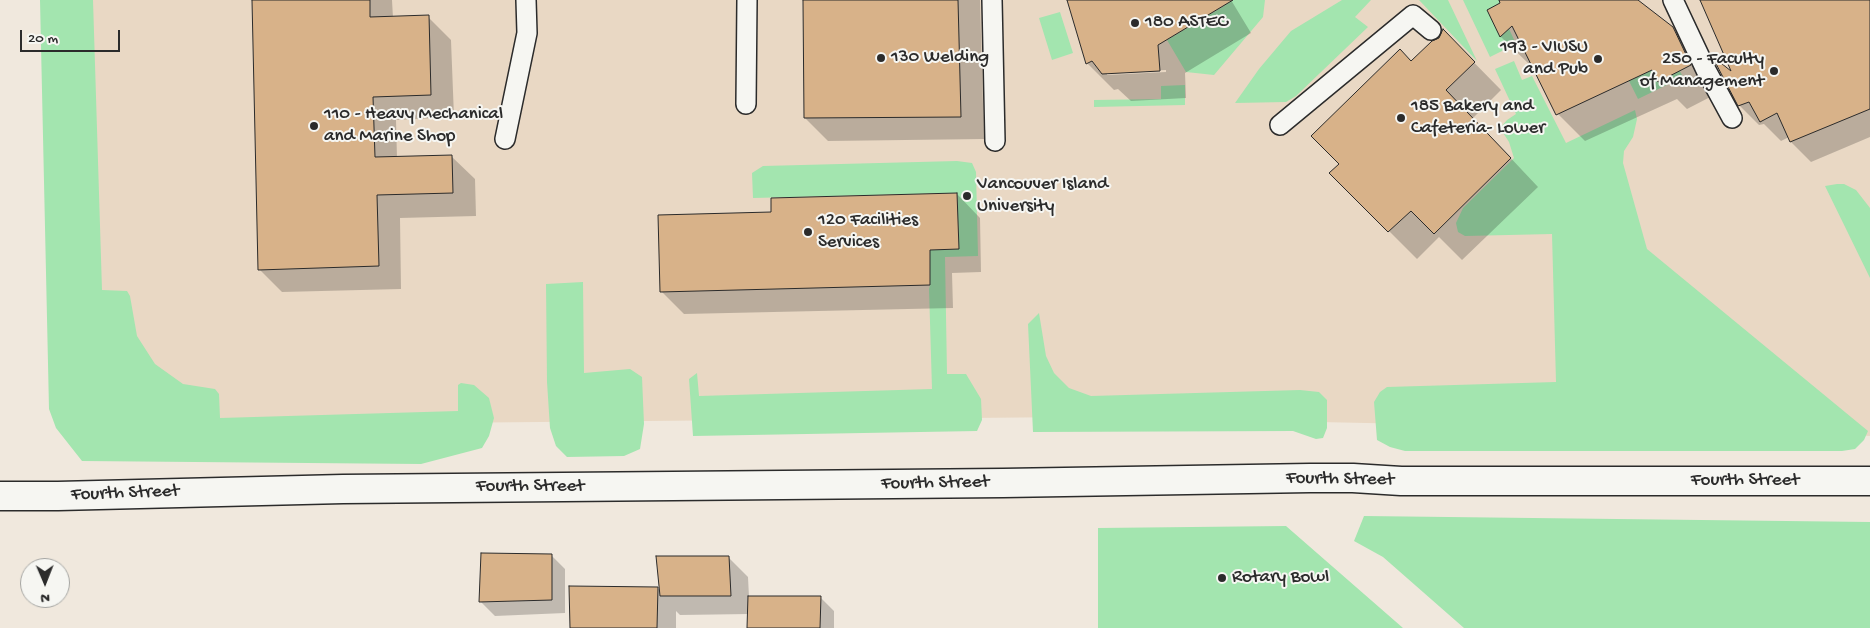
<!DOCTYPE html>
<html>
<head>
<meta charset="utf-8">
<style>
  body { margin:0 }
  #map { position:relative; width:1870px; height:628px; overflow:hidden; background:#f0e8dd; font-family:"Gochi Hand",sans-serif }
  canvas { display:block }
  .north { position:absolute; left:20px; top:558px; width:50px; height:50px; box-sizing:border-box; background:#f6f6f2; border:1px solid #a5a5a2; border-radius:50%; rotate:179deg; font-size:14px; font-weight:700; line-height:20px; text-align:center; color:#2b2b2b }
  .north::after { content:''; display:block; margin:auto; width:18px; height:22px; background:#2b2b2b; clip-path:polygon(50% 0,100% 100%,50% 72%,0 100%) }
  .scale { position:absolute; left:20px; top:30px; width:100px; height:22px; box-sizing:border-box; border:2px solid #2b2b2b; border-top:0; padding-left:6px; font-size:15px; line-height:18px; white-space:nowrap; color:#2b2b2b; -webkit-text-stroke:4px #f6f6f2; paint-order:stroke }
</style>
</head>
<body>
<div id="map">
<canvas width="1870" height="628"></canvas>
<div class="north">N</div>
<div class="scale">20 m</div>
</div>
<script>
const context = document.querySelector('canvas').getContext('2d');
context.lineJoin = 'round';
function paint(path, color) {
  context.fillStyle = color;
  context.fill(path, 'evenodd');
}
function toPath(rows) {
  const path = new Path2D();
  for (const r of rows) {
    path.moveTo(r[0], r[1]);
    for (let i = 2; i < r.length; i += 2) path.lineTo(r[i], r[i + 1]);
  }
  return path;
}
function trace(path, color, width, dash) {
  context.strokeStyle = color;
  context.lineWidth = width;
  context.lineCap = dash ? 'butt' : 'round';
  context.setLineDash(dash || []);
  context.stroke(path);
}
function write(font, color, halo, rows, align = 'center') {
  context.font = font + ' "Gochi Hand",sans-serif';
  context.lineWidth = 4;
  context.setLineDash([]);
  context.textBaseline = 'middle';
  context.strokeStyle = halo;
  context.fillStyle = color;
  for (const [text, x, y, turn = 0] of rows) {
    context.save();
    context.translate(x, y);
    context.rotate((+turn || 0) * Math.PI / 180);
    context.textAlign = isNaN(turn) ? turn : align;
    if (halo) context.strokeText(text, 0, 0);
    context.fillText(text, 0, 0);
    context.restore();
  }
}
paint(toPath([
  [62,0,1870,0,1870,436,1804,432,1075,417,112,426]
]), '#e9d8c4');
paint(toPath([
  [40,0,93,0,102,290,127,291,130,296,137,336,155,364,183,384,215,389,219,394,220,418,458,411,458,385,461,383,474,385,489,398,494,418,489,436,482,448,421,464,82,461,56,428,49,409],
  [1221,0,1265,0,1263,17,1214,75,1186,72,1167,40,1224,6],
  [1342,0,1371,0,1355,17,1368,27,1296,96,1286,102,1235,103,1259,69,1291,31],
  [1419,0,1448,0,1477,61],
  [1463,0,1510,0,1505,20,1516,44,1490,57],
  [1060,12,1073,53,1052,60,1039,18],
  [1667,46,1683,77,1638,99,1629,81,1652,70,1659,82,1674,74,1662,49],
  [1514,61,1522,80,1532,76,1566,143,1635,110,1637,119,1633,137,1624,151,1623,163,1647,249,1868,431,1864,440,1855,449,1842,451,1405,451,1390,447,1377,440,1374,402,1380,392,1387,387,1556,382,1552,234,1465,236,1458,232,1456,223,1463,208,1514,158,1509,142,1500,128,1507,120,1516,114,1495,69],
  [1185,85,1185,105,1094,107,1094,100,1161,99,1161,86],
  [957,161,972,163,976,172,978,256,945,257,947,374,966,374,981,399,982,420,977,431,693,436,689,379,697,373,699,396,932,389,929,289,930,285,930,250,959,249,957,193,753,198,752,173,763,166],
  [1837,184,1844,184,1856,190,1870,208,1870,278,1825,186],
  [583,282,584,373,630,369,642,377,644,424,640,449,624,456,567,457,556,446,550,428,547,382,546,284],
  [1039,313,1046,356,1054,373,1069,388,1091,396,1300,390,1319,392,1327,400,1327,428,1323,438,1316,439,1293,431,1033,432,1028,324],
  [1364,516,1870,522,1870,628,1464,628,1383,557,1354,541],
  [1286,526,1403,628,1098,628,1098,528]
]), '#a3e5af');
paint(toPath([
  [253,0,392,0,393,18,428,17,451,40,454,117,396,120,397,158,451,156,475,179,476,216,400,218,401,289,282,292,259,269],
  [804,0,980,0,984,139,828,141,805,118],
  [1068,0,1231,0,1251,33,1185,73,1186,98,1131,101,1118,89,1114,90,1087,63],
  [1166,70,1166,72,1107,75,1107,72],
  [1505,0,1636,0,1672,28,1700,56,1718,93,1687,109,1677,99,1585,141,1558,114,1531,61,1529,64,1501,37,1489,11],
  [1701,0,1870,0,1870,137,1811,162,1791,142,1789,137,1781,141,1764,124,1759,125,1739,105,1734,74],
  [1444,32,1501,90,1473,118,1538,187,1462,260,1439,237,1417,259,1331,173,1341,164,1412,62,1440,38],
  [957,194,980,218,981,272,952,273,953,308,684,314,661,291,772,213],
  [551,555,565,569,565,613,495,616,481,602],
  [728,557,748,577,749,597,820,597,834,611,834,628,749,628,749,614,680,615,676,611,676,628,571,628,657,588,661,591]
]), '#0003');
const building = toPath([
  [252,0,370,0,370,17,429,15,431,95,373,97,375,157,452,155,453,193,377,195,379,266,258,270,252,0],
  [803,0,958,0,961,117,804,118,803,0],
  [1067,0,1233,0,1158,45,1160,71,1102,74,1092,61,1086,64,1067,0],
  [1499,0,1638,0,1673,27,1691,65,1658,82,1652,70,1556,115,1512,26,1500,37,1487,10,1500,3,1499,0],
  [1700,0,1870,0,1870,109,1790,142,1777,113,1760,122,1749,102,1738,106,1712,56,1731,71,1700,0],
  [1443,29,1475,62,1446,90,1511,158,1434,234,1411,211,1388,232,1329,173,1339,164,1311,136,1400,49,1411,61,1432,41,1439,38,1443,29],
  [957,193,959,249,930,250,930,285,660,292,658,215,771,212,771,198,957,193],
  [481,553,552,554,552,600,479,602,481,553],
  [656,556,729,556,731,596,660,596,656,556],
  [569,586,658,587,657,628,570,628,569,586],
  [748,596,821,596,820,628,747,628,748,596]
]);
paint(building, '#d8b289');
trace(building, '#2b2b2b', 1);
const service = toPath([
  [992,0,995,141],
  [1673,0,1706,70,1732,118],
  [746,104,747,0],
  [1280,125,1413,15,1431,30],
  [505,139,527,33,526,0]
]);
const minor = toPath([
  [0,496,58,496,343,489,1003,483,1310,478,1353,478,1401,481,1870,481]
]);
trace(service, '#2b2b2b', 22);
trace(minor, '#2b2b2b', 31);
trace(service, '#f6f6f2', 19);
trace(minor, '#f6f6f2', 28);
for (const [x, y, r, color] of [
  [1135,23,5,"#2b2b2b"],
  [881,58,5,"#2b2b2b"],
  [1598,59,5,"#2b2b2b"],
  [1774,71,5,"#2b2b2b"],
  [1401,118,5,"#2b2b2b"],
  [314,126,5,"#2b2b2b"],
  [967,196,5,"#2b2b2b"],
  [808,232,5,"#2b2b2b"],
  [1222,578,5,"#2b2b2b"]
]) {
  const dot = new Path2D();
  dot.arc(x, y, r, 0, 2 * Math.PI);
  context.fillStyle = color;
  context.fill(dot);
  trace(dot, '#f6f6f2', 2);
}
write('19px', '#2b2b2b', '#f6f6f2', [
  ["180 ASTEC",1145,23],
  ["193 - VIUSU",1588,48,"right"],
  ["and Pub",1588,70,"right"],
  ["130 Welding",891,58],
  ["250 - Faculty",1764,60,"right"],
  ["of Management",1764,82,"right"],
  ["185 Bakery and",1411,107],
  ["Cafeteria- Lower",1411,129],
  ["110 - Heavy Mechanical",324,115],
  ["and Marine Shop",324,137],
  ["Vancouver Island",977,185],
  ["University",977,207],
  ["120 Facilities",818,221],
  ["Services",818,243],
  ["Rotary Bowl",1232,578]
], 'left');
write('19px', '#2b2b2b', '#f6f6f2', [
  ["Fourth Street",1340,480,1],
  ["Fourth Street",1745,481],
  ["Fourth Street",935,484,-1],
  ["Fourth Street",530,487],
  ["Fourth Street",125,494,-2]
]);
</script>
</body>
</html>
